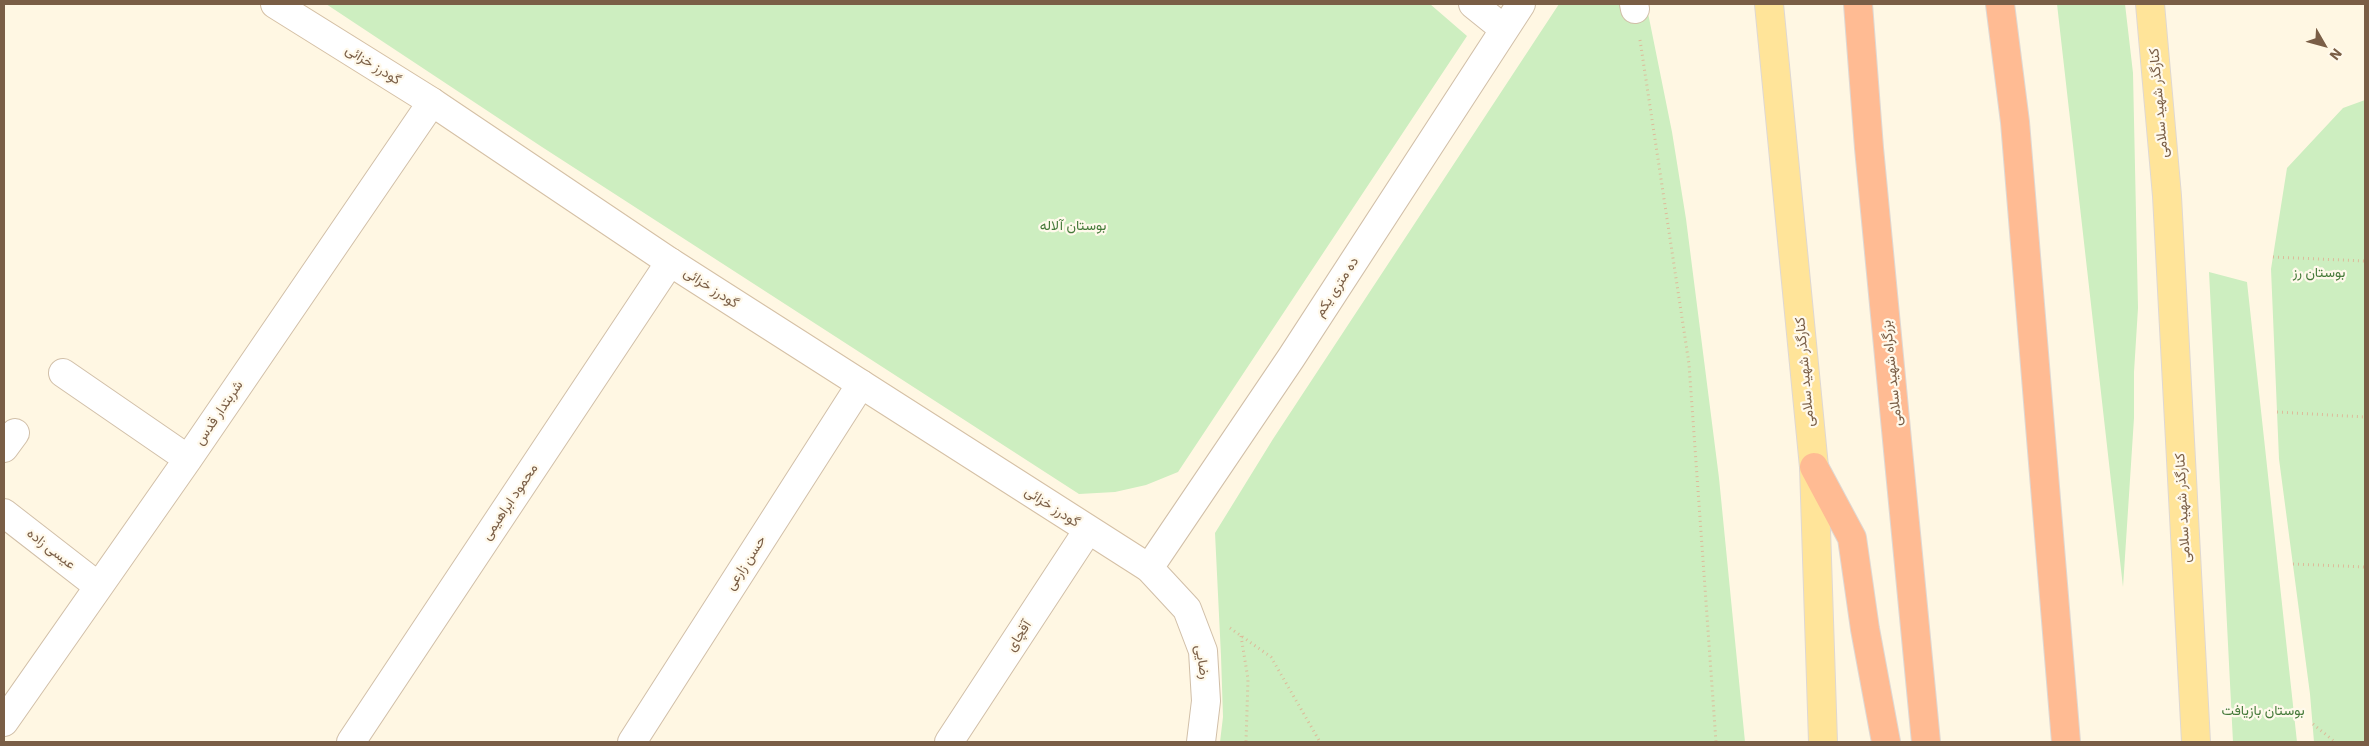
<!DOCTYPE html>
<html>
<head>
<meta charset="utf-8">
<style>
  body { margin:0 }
  #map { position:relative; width:2369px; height:746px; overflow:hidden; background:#fff7e3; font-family:"IBM Plex Sans",sans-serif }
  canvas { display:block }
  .frame { position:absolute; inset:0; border:5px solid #7a5e46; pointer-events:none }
  .north { position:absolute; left:2299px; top:20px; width:50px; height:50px; -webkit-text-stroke:4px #fff9eb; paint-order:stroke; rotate:128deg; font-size:14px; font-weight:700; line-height:20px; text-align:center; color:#7a5e46 }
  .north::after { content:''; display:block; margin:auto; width:18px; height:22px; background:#7a5e46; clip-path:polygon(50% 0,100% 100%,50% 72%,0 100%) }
</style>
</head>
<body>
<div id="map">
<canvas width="2369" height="746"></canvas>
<div class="frame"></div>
<div class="north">N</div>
</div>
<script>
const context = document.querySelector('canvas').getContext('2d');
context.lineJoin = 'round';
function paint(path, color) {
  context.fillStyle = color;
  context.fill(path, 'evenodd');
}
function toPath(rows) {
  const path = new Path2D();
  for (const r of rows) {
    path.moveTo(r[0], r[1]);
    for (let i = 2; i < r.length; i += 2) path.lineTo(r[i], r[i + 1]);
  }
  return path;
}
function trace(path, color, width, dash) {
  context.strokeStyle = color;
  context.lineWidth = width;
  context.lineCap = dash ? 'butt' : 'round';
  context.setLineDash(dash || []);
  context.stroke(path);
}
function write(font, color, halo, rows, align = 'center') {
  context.font = font + ' "IBM Plex Sans",Vazirmatn,sans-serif';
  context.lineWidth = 4.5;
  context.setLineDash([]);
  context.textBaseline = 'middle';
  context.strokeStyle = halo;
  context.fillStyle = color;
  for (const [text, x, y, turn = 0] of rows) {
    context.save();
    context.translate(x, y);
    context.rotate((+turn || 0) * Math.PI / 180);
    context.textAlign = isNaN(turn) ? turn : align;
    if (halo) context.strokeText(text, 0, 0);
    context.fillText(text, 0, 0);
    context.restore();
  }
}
paint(toPath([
  [326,4,1430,4,1467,36,1178,472,1146,485,1115,492,1079,494,542,147],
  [1559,4,1643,4,1648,13,1672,132,1686,219,1719,478,1745,742,1220,742,1223,717,1221,656,1215,533,1273,439],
  [2057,4,2125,4,2133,73,2138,308,2134,372,2134,418,2123,587],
  [2365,100,2365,742,2314,742,2310,694,2279,459,2271,269,2287,168,2343,108],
  [2209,272,2247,282,2297,742,2233,742]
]), '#cdeec0');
const street = toPath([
  [1473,4,1504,29],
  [1634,4,1635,9],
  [63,373,188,459],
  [4,448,15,433],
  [4,513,98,586],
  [4,722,188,459,432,102],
  [351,742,670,262],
  [632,742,861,384],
  [949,742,1088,530],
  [1201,742,1206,701,1203,651,1187,609,1149,568,1291,358,1521,4]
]);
const secondary = toPath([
  [275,4,432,102,670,262,1149,568]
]);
const primary = toPath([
  [1769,4,1814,467,1823,742],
  [2150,4,2167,196,2196,742]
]);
const highway = toPath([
  [1858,4,1869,148,1926,742],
  [2000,4,2015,122,2066,742],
  [1814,467,1852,538,1865,629,1886,742]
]);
trace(street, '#d1bfa8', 30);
trace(secondary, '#d5c0a5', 30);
trace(primary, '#dfd8d3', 30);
trace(highway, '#dfd8d3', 30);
trace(toPath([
  [1640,40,1689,364,1716,742],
  [2273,257,2365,261],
  [2277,412,2365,417],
  [2293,564,2365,567],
  [1230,628,1271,657,1320,742],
  [1241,636,1248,679,1246,742],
  [2313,724,2335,742]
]), '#dcbb9a', 3, [1, 4]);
trace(street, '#fff', 28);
trace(secondary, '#fff', 28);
trace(primary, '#ffe499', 28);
trace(highway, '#ffbb93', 28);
write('14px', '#7a5e46', '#fff9eb', [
  ["گودرز خزائی",373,65,32],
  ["کنارگذر شهید سلامی",2159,103,-95],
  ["ده متری یکم",1337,287,-57],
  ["گودرز خزائی",711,288,33],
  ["کنارگذر شهید سلامی",1805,372,-95],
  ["بزرگراه شهید سلامی",1892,373,-96],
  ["شربتدار قدس",219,413,-56],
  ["محمود ابراهیمی",510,502,-56],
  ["گودرز خزائی",1052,507,33],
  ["کنارگذر شهید سلامی",2183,508,-93],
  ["عيسی زاده",51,549,38],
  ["حسن زارعی",746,563,-57],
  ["آقچای",1019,636,-57],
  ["رضایی",1202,662,81]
]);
write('14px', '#467a3a', '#fff9eb', [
  ["بوستان آلاله",1073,226],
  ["بوستان رز",2319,273],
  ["بوستان بازیافت",2263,711]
]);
</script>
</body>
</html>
